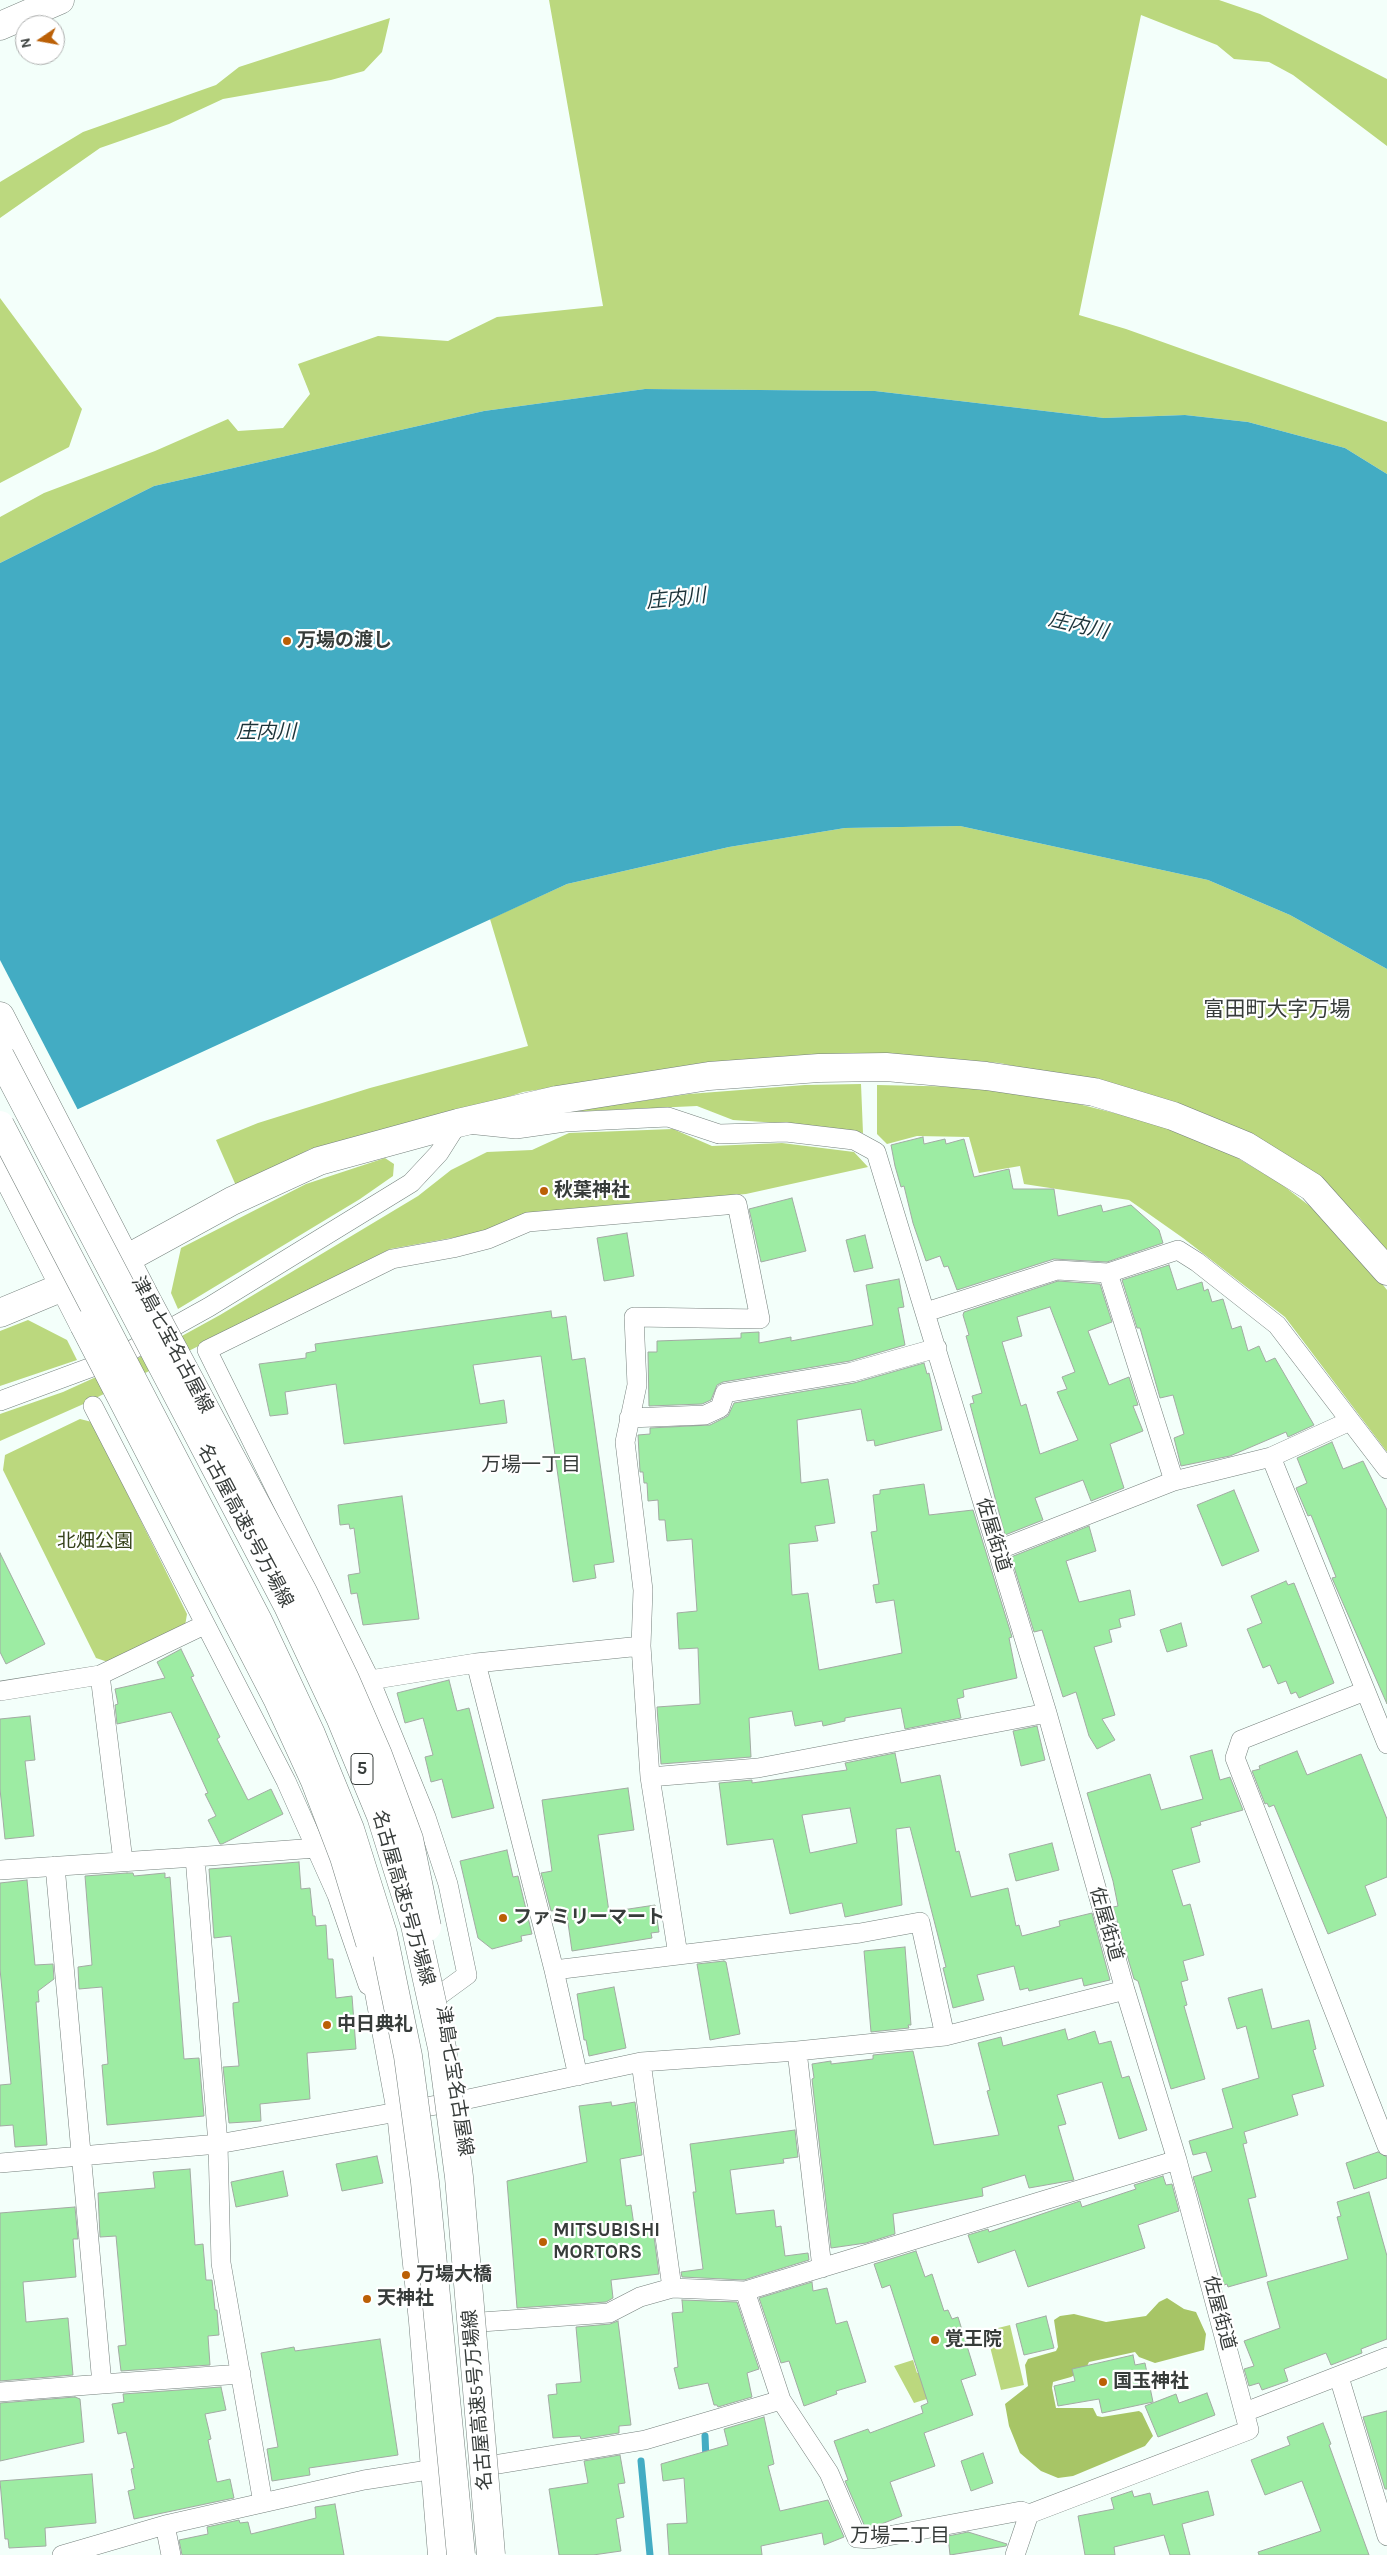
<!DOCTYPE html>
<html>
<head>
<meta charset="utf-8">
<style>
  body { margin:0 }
  #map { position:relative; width:1387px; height:2555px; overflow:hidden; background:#f3fffa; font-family:Karla,sans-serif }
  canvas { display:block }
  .north { position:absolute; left:15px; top:15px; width:50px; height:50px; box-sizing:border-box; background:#fff; border:1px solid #afb1b0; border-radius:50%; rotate:258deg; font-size:14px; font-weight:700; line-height:20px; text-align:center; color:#373c3a }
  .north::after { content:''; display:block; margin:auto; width:18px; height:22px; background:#bb6006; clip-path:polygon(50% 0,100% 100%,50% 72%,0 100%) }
</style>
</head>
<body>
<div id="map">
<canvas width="1387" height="2555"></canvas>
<div class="north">N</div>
</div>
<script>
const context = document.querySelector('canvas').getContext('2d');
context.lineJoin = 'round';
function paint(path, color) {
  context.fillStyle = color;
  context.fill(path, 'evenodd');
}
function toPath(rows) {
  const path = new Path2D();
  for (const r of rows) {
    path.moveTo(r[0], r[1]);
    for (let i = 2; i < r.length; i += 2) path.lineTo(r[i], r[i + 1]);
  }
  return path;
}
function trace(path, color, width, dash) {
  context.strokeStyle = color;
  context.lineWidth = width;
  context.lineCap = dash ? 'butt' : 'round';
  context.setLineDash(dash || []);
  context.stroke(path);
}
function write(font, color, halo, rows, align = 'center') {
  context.font = font + ' Karla,"Noto Sans JP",sans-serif';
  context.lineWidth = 4.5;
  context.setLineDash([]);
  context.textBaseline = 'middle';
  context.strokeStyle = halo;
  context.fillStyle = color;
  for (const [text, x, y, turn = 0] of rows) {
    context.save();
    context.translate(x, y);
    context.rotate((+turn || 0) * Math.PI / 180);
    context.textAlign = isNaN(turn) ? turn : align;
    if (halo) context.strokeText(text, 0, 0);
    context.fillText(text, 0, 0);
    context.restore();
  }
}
paint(toPath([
  [549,0,1219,0,1260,14,1387,79,1387,146,1293,75,1269,62,1234,59,1217,45,1141,15,1079,315,1126,329,1387,422,1387,474,1345,448,1248,422,1185,415,1104,418,875,391,645,389,484,411,154,486,0,563,0,517,44,493,155,451,228,419,238,431,283,428,310,394,298,364,378,336,448,341,497,317,603,306],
  [390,18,382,52,364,71,331,80,223,99,169,124,100,148,0,218,0,182,83,132,216,85,239,67],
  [0,298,82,409,69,447,0,483],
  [960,826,1208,880,1290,915,1387,969,1387,1253,1359,1217,1307,1171,1208,1115,1158,1098,1000,1063,869,1054,594,1081,523,1092,487,1104,310,1149,237,1188,216,1140,258,1123,370,1088,528,1046,490,919,567,884,729,847,845,828],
  [861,1084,863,1133,794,1124,733,1120,697,1106,565,1112,689,1094,805,1085],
  [877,1085,969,1087,1059,1099,1165,1126,1236,1157,1281,1184,1315,1210,1359,1255,1387,1290,1387,1452,1285,1317,1183,1238,1129,1200,1024,1184,1020,1166,979,1173,969,1137,917,1136,887,1144,877,1134],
  [673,1129,712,1146,782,1143,854,1152,868,1167,746,1194,526,1214,485,1232,390,1249,88,1402,0,1441,0,1414,63,1392,160,1348,220,1315,418,1196,451,1170,487,1152,532,1150,569,1133],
  [385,1158,394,1164,393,1176,360,1199,178,1309,171,1293,181,1248,306,1184],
  [28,1320,67,1340,77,1360,0,1386,0,1331],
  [80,1419,92,1422,187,1614,185,1626,108,1662,96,1658,3,1470,5,1455],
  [1010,2325,1024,2385,1001,2390,986,2331],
  [913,2360,917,2373,943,2365,952,2391,914,2403,894,2366]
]), '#bbd87e');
paint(toPath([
  [1167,2298,1184,2309,1196,2312,1206,2334,1204,2350,1155,2363,1139,2357,1135,2352,1089,2362,1086,2368,1071,2377,1053,2382,1052,2388,1056,2408,1093,2408,1097,2416,1102,2417,1139,2411,1142,2413,1153,2436,1145,2446,1073,2476,1058,2478,1041,2471,1020,2453,1009,2426,1005,2404,1028,2386,1025,2365,1028,2359,1056,2351,1058,2347,1054,2320,1060,2316,1074,2314,1106,2322,1146,2316,1159,2302]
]), '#a7c566');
paint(toPath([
  [645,389,875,391,1104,418,1185,415,1248,422,1345,448,1387,474,1387,969,1290,915,1208,880,960,826,845,828,729,847,567,884,0,1145,0,563,154,486,484,411]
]), '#43acc3');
paint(toPath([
  [0,960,79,1112,0,1148]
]), '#f3fffa');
trace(toPath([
  [705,2436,706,2460],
  [641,2461,650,2555]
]), '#43acc3', 7);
const building = toPath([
  [923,1137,924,1144,945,1139,946,1144,964,1139,974,1177,1009,1169,1013,1189,1054,1189,1058,1216,1101,1205,1103,1212,1131,1205,1159,1230,1163,1243,1107,1262,1054,1259,957,1290,948,1266,944,1267,940,1256,926,1261,913,1223,904,1186,901,1187,895,1166,891,1145,923,1137],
  [792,1198,806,1251,761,1262,749,1209,792,1198],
  [627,1233,634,1276,604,1281,597,1238,627,1233],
  [865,1235,873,1268,854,1272,846,1240,865,1235],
  [1169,1265,1177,1290,1202,1282,1204,1291,1208,1289,1212,1302,1223,1299,1232,1329,1241,1326,1248,1351,1259,1346,1266,1362,1275,1358,1314,1425,1288,1437,1286,1432,1230,1456,1181,1466,1174,1438,1184,1434,1173,1395,1160,1398,1140,1328,1137,1328,1122,1280,1169,1265],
  [899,1279,904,1307,898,1308,905,1345,850,1361,723,1382,717,1385,711,1400,702,1404,649,1406,648,1352,657,1352,657,1341,741,1338,741,1333,759,1332,759,1343,791,1337,791,1341,873,1325,866,1285,899,1279],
  [1058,1281,1100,1284,1112,1322,1088,1331,1109,1385,1129,1377,1138,1405,1133,1406,1143,1431,1110,1444,1124,1488,1091,1501,1083,1480,1035,1498,1043,1520,1005,1535,970,1404,974,1403,972,1396,982,1393,966,1336,969,1335,963,1315,964,1312,1058,1281],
  [1050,1307,1075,1372,1062,1377,1067,1389,1057,1392,1078,1440,1040,1454,1026,1404,1021,1406,1002,1342,1022,1336,1017,1317,1050,1307],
  [551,1311,552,1318,566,1316,572,1360,585,1358,614,1562,594,1565,596,1578,573,1582,541,1356,473,1365,480,1404,504,1400,507,1423,344,1444,336,1384,285,1392,288,1414,270,1416,259,1364,306,1358,306,1353,316,1351,315,1344,551,1311],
  [924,1363,927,1374,929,1373,942,1430,875,1446,874,1440,867,1441,861,1409,797,1420,801,1483,828,1479,835,1523,815,1526,818,1541,789,1544,792,1595,808,1593,819,1670,902,1653,894,1600,876,1603,873,1585,879,1584,871,1532,877,1531,873,1495,880,1494,880,1490,924,1484,929,1515,973,1510,1012,1637,1009,1638,1017,1678,963,1690,964,1697,957,1699,961,1718,905,1729,901,1708,845,1718,845,1721,823,1726,822,1721,795,1726,792,1711,749,1718,751,1757,661,1764,657,1707,700,1704,698,1648,679,1649,677,1613,697,1611,692,1539,667,1541,665,1520,659,1520,658,1500,648,1501,647,1483,644,1483,643,1472,640,1472,638,1435,650,1434,650,1428,710,1425,728,1416,734,1403,854,1383,924,1363],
  [1332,1442,1343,1469,1363,1461,1387,1510,1387,1704,1332,1578,1336,1577,1311,1515,1308,1516,1296,1488,1307,1483,1297,1458,1332,1442],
  [1234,1490,1259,1551,1222,1566,1197,1505,1234,1490],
  [402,1496,419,1619,363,1625,357,1593,351,1594,348,1575,360,1573,354,1528,350,1529,349,1524,340,1525,338,1505,402,1496],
  [1089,1526,1096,1551,1066,1561,1079,1602,1130,1590,1135,1615,1119,1619,1121,1627,1109,1630,1112,1642,1094,1647,1115,1715,1102,1719,1115,1740,1097,1749,1089,1736,1076,1692,1063,1697,1042,1630,1034,1632,1011,1557,1089,1526],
  [0,1553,45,1644,6,1664,0,1652,0,1553],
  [1286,1581,1288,1585,1294,1583,1334,1683,1299,1698,1296,1692,1291,1694,1286,1681,1278,1684,1270,1665,1263,1668,1247,1629,1262,1623,1251,1596,1286,1581],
  [1181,1623,1187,1646,1167,1652,1160,1630,1181,1623],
  [181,1649,194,1676,191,1677,220,1737,217,1739,248,1800,271,1789,283,1814,222,1844,220,1844,208,1820,216,1816,205,1794,208,1793,171,1712,117,1724,115,1705,118,1704,115,1689,165,1678,157,1662,181,1649],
  [449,1680,457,1711,469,1708,494,1808,452,1818,442,1779,431,1782,425,1757,433,1755,423,1718,405,1723,397,1693,449,1680],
  [30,1716,35,1760,25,1761,34,1836,5,1839,0,1789,0,1719,30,1716],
  [1037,1726,1045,1760,1021,1766,1013,1731,1037,1726],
  [1212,1750,1220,1780,1230,1777,1243,1810,1200,1822,1201,1825,1191,1828,1200,1862,1172,1870,1183,1906,1190,1904,1204,1955,1183,1961,1188,1980,1181,1982,1187,2005,1184,2006,1205,2079,1171,2089,1138,1981,1134,1979,1113,1907,1118,1906,1113,1881,1087,1793,1150,1774,1161,1810,1203,1799,1190,1756,1212,1750],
  [1297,1751,1307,1775,1361,1754,1387,1819,1387,1877,1365,1886,1376,1915,1328,1934,1274,1805,1269,1807,1267,1803,1265,1804,1252,1771,1260,1769,1259,1766,1297,1751],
  [895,1753,901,1783,940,1775,956,1852,959,1851,971,1897,1008,1888,1016,1926,1019,1925,1022,1936,1060,1926,1059,1921,1092,1913,1110,1980,1084,1986,1082,1978,1029,1991,1028,1988,1020,1990,1014,1966,977,1975,984,2000,953,2008,943,1968,946,1967,910,1827,896,1829,902,1905,845,1917,842,1903,790,1914,773,1839,727,1845,719,1783,752,1780,752,1783,847,1770,845,1763,895,1753],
  [850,1808,857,1843,810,1853,802,1815,850,1808],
  [628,1788,634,1830,598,1835,609,1912,655,1905,659,1932,651,1933,652,1938,572,1951,566,1909,551,1911,541,1873,552,1871,542,1800,628,1788],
  [1052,1843,1059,1870,1016,1881,1009,1854,1052,1843],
  [507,1850,513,1877,518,1876,532,1934,521,1936,522,1941,492,1949,478,1938,460,1861,507,1850],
  [299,1862,301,1889,310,1888,313,1916,315,1916,316,1926,326,1925,328,1959,333,1959,336,1998,352,1996,356,2049,307,2053,310,2099,260,2104,261,2121,229,2123,223,2067,239,2066,233,2008,233,2003,239,2002,231,1936,214,1938,209,1869,299,1862],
  [127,1873,133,1873,134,1876,165,1873,165,1878,170,1877,184,2059,199,2058,204,2116,107,2125,102,2065,108,2064,102,1987,79,1989,78,1967,92,1965,85,1876,127,1873],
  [27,1880,35,1965,53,1964,54,1979,38,1991,39,2002,36,2002,47,2145,15,2147,13,2125,0,2126,0,2085,11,2084,0,1969,0,1883,27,1880],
  [905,1947,911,2025,908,2025,909,2028,871,2032,864,1951,905,1947],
  [724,1961,726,1962,740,2034,710,2040,697,1964,724,1961],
  [614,1987,626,2048,589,2056,586,2040,584,2040,577,1994,614,1987],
  [1262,1989,1272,2029,1309,2020,1316,2049,1313,2050,1324,2086,1292,2095,1298,2115,1244,2132,1247,2143,1243,2144,1256,2197,1248,2199,1267,2276,1228,2287,1227,2284,1224,2285,1193,2177,1212,2171,1206,2152,1193,2155,1189,2141,1233,2128,1222,2089,1259,2078,1246,2026,1237,2029,1228,1998,1262,1989],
  [1065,2029,1068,2040,1095,2031,1099,2044,1111,2041,1122,2078,1129,2076,1147,2130,1119,2139,1102,2082,1057,2095,1066,2124,1058,2126,1074,2180,1029,2188,1025,2175,982,2188,983,2196,893,2214,895,2234,866,2243,831,2248,812,2079,814,2078,812,2064,831,2061,831,2064,873,2059,873,2055,913,2051,934,2145,999,2135,987,2091,990,2090,978,2043,1001,2037,1003,2046,1065,2029],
  [611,2102,612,2106,635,2102,642,2155,620,2159,626,2206,631,2205,635,2232,653,2229,659,2274,611,2280,613,2298,606,2302,517,2308,507,2181,587,2162,579,2106,611,2102],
  [795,2130,798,2157,783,2159,784,2163,730,2170,736,2214,774,2210,776,2227,781,2226,785,2256,808,2253,809,2260,744,2280,682,2277,681,2272,703,2269,693,2192,696,2192,690,2144,795,2130],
  [1378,2152,1387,2157,1387,2178,1354,2189,1346,2163,1378,2152],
  [377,2156,383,2183,342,2191,336,2164,377,2156],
  [190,2169,195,2245,203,2244,206,2280,212,2280,215,2310,217,2310,219,2335,208,2336,210,2365,121,2371,118,2346,126,2345,116,2236,100,2237,98,2193,155,2188,153,2172,190,2169],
  [283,2171,288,2196,236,2207,231,2182,283,2171],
  [1163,2176,1166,2185,1172,2184,1179,2211,1138,2225,1145,2248,1028,2287,1015,2250,978,2263,968,2235,988,2229,989,2232,1080,2201,1082,2207,1136,2189,1134,2185,1163,2176],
  [1369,2192,1387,2256,1387,2339,1361,2349,1362,2353,1331,2365,1326,2353,1284,2369,1288,2381,1262,2390,1259,2383,1249,2386,1244,2369,1254,2366,1244,2341,1280,2328,1267,2282,1348,2259,1337,2217,1341,2216,1337,2202,1369,2192],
  [75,2207,78,2239,73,2239,76,2277,23,2282,26,2322,68,2318,73,2375,0,2381,0,2213,75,2207],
  [916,2251,925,2277,932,2274,944,2311,948,2310,952,2319,958,2317,976,2375,961,2380,973,2415,924,2433,935,2466,890,2482,902,2516,871,2528,865,2527,845,2481,848,2480,834,2441,868,2429,870,2433,923,2413,921,2406,928,2403,890,2285,882,2288,874,2264,916,2251],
  [812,2282,813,2291,827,2288,836,2324,847,2321,866,2382,836,2391,837,2394,804,2406,789,2361,781,2363,759,2298,812,2282],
  [682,2300,737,2302,759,2369,747,2373,752,2397,718,2407,717,2405,714,2405,708,2383,679,2389,674,2368,678,2367,672,2313,683,2312,682,2300],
  [1046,2316,1054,2348,1024,2355,1016,2324,1046,2316],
  [618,2321,631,2425,619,2426,619,2433,581,2439,580,2436,553,2438,548,2395,557,2394,556,2384,581,2382,576,2327,610,2324,618,2321],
  [380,2339,398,2455,309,2468,310,2475,272,2481,267,2449,278,2447,261,2353,294,2347,295,2351,380,2339],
  [1133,2355,1135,2365,1145,2363,1153,2402,1102,2413,1099,2399,1058,2406,1054,2386,1075,2381,1072,2369,1133,2355],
  [221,2387,226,2410,205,2414,211,2439,208,2440,217,2482,230,2479,234,2498,134,2519,128,2491,135,2489,131,2469,134,2468,126,2432,118,2434,112,2404,124,2402,123,2394,221,2387],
  [1207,2393,1215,2415,1158,2437,1145,2406,1176,2394,1179,2403,1207,2393],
  [75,2397,80,2399,84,2442,0,2461,0,2403,75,2397],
  [1387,2411,1387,2489,1385,2489,1363,2417,1387,2411],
  [764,2417,774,2464,768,2466,780,2511,828,2500,844,2537,824,2545,822,2533,761,2546,762,2555,669,2555,667,2524,687,2523,684,2478,663,2481,661,2464,728,2445,724,2429,764,2417],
  [1323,2423,1331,2444,1329,2445,1369,2555,1259,2555,1258,2552,1321,2531,1302,2481,1265,2495,1251,2460,1290,2445,1287,2437,1323,2423],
  [983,2453,993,2483,971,2491,961,2461,983,2453],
  [620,2455,625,2483,618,2484,624,2517,616,2519,621,2551,593,2555,559,2555,549,2489,588,2483,584,2461,620,2455],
  [92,2474,96,2523,45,2528,46,2546,9,2548,8,2539,5,2539,0,2481,92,2474],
  [1132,2491,1134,2497,1150,2493,1153,2505,1208,2491,1214,2515,1182,2524,1190,2555,1170,2555,1164,2535,1114,2547,1115,2555,1085,2555,1078,2516,1114,2509,1111,2498,1132,2491],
  [335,2504,344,2555,182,2555,179,2540,208,2534,207,2527,239,2520,240,2523,248,2522,251,2534,316,2518,315,2507,335,2504],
  [968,2532,1007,2544,1006,2546,950,2555,948,2536,968,2532]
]);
paint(building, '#9deca3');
trace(building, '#a2aba3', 1);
const street = toPath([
  [926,1312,1057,1270,1108,1273],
  [0,1401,119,1357,209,1307,411,1183,439,1153,458,1123,516,1129,565,1122,668,1117,719,1134,786,1132,854,1140,876,1152,1047,1713,1125,1990,1177,2160,1249,2430,1029,2514,1015,2555],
  [93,1406,286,1781,337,1895,368,1985],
  [629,1418,705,1415,720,1408,725,1393,852,1372,937,1348],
  [1271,1457,1350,1421],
  [1174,1481,1108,1273,1178,1250,1197,1262,1277,1325,1387,1469],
  [998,1550,1174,1481,1271,1457,1387,1744],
  [100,1675,123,1861],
  [370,1680,476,1663],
  [0,1691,100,1675,204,1625],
  [1365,1691,1241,1740,1235,1758,1387,2146],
  [650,1777,758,1768,1047,1713],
  [195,1857,316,1848],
  [0,1870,195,1857,218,2144,221,2263,263,2503],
  [554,1970,860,1933,920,1922,945,2036],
  [441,1994,467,1975,448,1884,426,1817,370,1680,207,1350,392,1259,453,1248,488,1239,528,1222,737,1204,760,1319,634,1317,637,1385,625,1442,643,1590,641,1646,650,1777,678,1955],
  [797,2051,822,2268],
  [641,2062,672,2288],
  [578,2076,554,1970,476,1663,641,1646],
  [0,2163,218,2144,459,2101,641,2062,797,2051,945,2036,1125,1990],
  [745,2291,781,2400,829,2473,857,2538,872,2539,1021,2511,1029,2514],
  [481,2322,609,2313,640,2297,672,2288,745,2291,1177,2160],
  [1339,2377,1387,2536],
  [102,2384,241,2374],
  [0,2392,102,2384,55,1866],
  [1245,2412,1387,2357],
  [493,2465,645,2440,781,2400],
  [165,2525,171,2555],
  [62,2555,165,2525,364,2480,435,2469]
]);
const secondary = toPath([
  [0,26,60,0],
  [0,1016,143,1293],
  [0,1161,84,1325],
  [126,1259,232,1201,319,1161,458,1123,557,1100,709,1076,819,1068,886,1067,986,1076,1094,1092,1173,1116,1246,1146,1312,1187,1387,1271],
  [0,1313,65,1286],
  [370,1943,401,2112,423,2321,442,2555]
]);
trace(street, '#76817d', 20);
trace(secondary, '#76817d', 29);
trace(street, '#fff', 19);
trace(secondary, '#fff', 28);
const secondaryBridge = toPath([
  [143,1293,303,1592,345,1679,378,1755,409,1839,427,1927],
  [84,1325,277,1698,315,1781,344,1857,370,1943]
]);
const highwayBridge = toPath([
  [0,1056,288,1606,340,1717,381,1816,415,1925,442,2048,459,2177,491,2555],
  [0,1125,258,1621,311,1734,350,1829,383,1934,408,2056,425,2182,461,2555]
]);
trace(secondaryBridge, '#76817d', 29, []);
trace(highwayBridge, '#76817d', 29, []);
trace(secondaryBridge, '#fff', 28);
trace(highwayBridge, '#fff', 28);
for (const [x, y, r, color] of [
  [287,641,5,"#bb6006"],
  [544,1191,5,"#bb6006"],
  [503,1918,5,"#bb6006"],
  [327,2025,5,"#bb6006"],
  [543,2242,5,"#bb6006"],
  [406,2275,5,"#bb6006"],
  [367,2299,5,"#bb6006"],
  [935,2340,5,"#bb6006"],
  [1103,2382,5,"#bb6006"]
]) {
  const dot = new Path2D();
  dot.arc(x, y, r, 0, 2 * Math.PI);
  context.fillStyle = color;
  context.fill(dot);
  trace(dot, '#fff', 2);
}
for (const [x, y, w] of [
  [362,1769,22]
]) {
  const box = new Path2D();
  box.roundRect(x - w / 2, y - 15.5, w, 31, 4);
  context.fillStyle = '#fff';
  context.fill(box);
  trace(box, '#373c3a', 1);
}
write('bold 18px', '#373c3a', null, [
  ["5",362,1769]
]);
write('bold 19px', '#373c3a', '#fff', [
  ["万場の渡し",297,641],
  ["秋葉神社",554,1191],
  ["ファミリーマート",513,1918],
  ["中日典礼",337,2025],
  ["MITSUBISHI",553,2231],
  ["MORTORS",553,2253],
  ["万場大橋",416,2275],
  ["天神社",377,2299],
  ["覚王院",945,2340],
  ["国玉神社",1113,2382]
], 'left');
write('19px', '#373c3a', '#fff', [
  ["津島七宝名古屋線",172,1345,62],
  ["名古屋高速5号万場線",245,1526,62],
  ["佐屋街道",993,1535,73],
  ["名古屋高速5号万場線",403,1898,74],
  ["佐屋街道",1106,1924,74],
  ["津島七宝名古屋線",454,2081,81],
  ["佐屋街道",1219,2313,75],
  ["名古屋高速5号万場線",478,2400,-95]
]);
write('19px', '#36421b', '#fff', [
  ["北畑公園",95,1542]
]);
write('italic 20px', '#1c3339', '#fff', [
  ["庄内川",676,599,-6],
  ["庄内川",1078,626,13],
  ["庄内川",266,732]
]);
write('20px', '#373c3a', '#fff', [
  ["万場一丁目",531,1465],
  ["万場二丁目",900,2536]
]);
write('21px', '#373c3a', '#fff', [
  ["富田町大字万場",1277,1010]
]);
</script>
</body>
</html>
